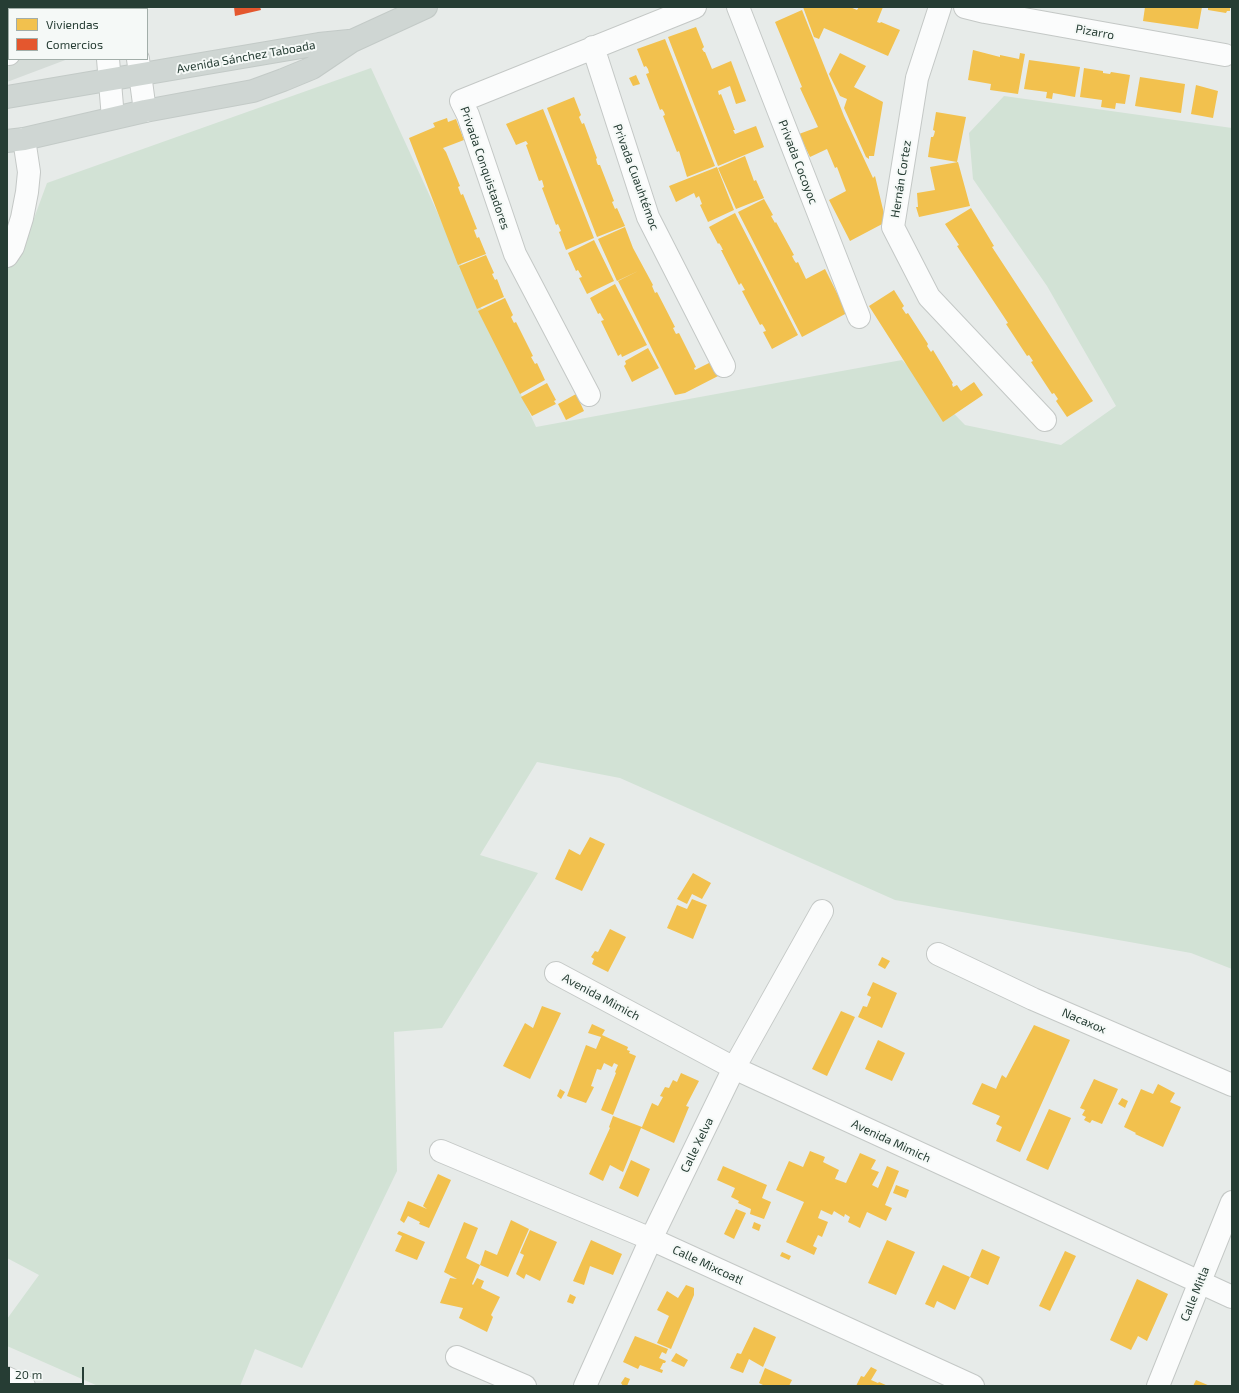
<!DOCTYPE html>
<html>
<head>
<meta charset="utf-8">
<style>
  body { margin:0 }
  #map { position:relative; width:1239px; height:1393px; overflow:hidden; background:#e7ebe9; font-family:"Exo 2",sans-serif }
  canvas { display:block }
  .frame { position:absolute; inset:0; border:8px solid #263d34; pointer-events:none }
  .legend { position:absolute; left:8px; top:8px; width:140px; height:52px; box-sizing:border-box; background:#f5f9f7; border:1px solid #a2aea9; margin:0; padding:5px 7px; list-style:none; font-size:12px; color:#263d34 }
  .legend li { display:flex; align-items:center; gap:8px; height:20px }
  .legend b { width:20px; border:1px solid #a2aea9 }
  .scale { position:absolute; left:8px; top:1367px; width:76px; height:18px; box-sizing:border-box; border:2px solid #263d34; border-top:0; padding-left:5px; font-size:12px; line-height:14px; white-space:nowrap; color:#263d34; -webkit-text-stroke:3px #f5f9f7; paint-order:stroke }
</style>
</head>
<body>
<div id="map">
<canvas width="1239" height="1393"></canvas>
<div class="frame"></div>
<ul class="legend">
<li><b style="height:11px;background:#f2c14e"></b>Viviendas</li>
<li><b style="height:11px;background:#e4572e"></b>Comercios</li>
</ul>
<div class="scale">20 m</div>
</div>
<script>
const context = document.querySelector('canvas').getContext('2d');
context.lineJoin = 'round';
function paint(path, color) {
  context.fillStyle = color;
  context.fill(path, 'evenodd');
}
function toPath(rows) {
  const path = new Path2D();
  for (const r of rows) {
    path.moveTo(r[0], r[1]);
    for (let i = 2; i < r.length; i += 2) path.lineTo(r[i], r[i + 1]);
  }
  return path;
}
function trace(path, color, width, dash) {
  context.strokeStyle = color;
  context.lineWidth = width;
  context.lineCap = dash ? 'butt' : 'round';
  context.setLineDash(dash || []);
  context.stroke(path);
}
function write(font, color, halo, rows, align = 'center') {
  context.font = font + ' "Exo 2",sans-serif';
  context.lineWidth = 4;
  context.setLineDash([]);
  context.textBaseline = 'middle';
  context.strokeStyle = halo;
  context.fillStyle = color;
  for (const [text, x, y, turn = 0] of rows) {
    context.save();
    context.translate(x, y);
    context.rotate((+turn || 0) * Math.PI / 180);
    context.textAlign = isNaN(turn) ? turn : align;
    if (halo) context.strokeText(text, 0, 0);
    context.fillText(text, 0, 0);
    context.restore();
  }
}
paint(toPath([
  [7,7,106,7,106,9,9,9,9,59,68,59,7,82]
]), '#d5dcd8');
paint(toPath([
  [371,68,536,427,902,360,965,425,1061,445,1116,406,1047,286,973,179,969,133,1004,96,1232,128,1232,969,1191,953,895,900,620,778,537,762,480,855,538,873,442,1028,394,1032,397,1171,302,1368,255,1349,240,1386,98,1386,7,1346,7,1319,39,1275,7,1258,7,269,26,240,47,183]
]), '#d2e2d5');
paint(toPath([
  [803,7,850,7,857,10,859,7,883,7,877,22,880,23,881,22,900,30,888,56,824,28,819,39,814,37],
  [1145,7,1202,7,1198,29,1143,21],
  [1208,7,1230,7,1230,11,1227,11,1226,13,1208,10],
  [802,10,844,116,873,178,875,176,886,222,850,241,829,200,846,191,837,167,835,168,827,149,810,157,799,134,818,127,800,88,802,87,775,22],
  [696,27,704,47,702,49,704,52,705,52,712,69,731,61,746,101,736,104,730,86,718,91,719,95,721,94,735,130,733,130,735,134,756,126,764,147,718,166,668,37],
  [665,39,715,166,687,177,679,151,677,152,663,116,665,115,664,112,662,109,660,110,646,74,649,73,648,69,646,66,644,67,637,49],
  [973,50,1000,57,1000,55,1019,59,1020,53,1025,54,1018,94,990,90,991,84,968,80],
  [840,53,866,66,854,87,883,102,874,156,869,156,869,159,866,157,844,108,847,99,840,96,829,74],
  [1029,60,1080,67,1075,97,1053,93,1052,99,1046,98,1047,92,1024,89],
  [1084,68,1103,71,1103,73,1110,74,1111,72,1130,75,1125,104,1116,103,1115,109,1101,107,1102,100,1080,97],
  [636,75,640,84,633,86,629,78],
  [1140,77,1185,84,1181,113,1135,106],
  [1196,85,1218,91,1213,118,1191,114],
  [574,97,581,115,579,117,582,124,584,123,597,158,596,159,597,163,598,165,600,165,614,201,612,202,615,209,617,208,625,226,597,237,547,108],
  [543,109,594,238,566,250,559,232,561,231,558,224,556,225,542,188,544,187,542,180,539,181,526,145,528,144,526,141,516,145,506,124],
  [936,112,966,117,957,162,928,157,931,137,933,137,934,135,935,131,933,130],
  [447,118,448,122,456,119,464,140,443,148,446,152,460,186,458,187,461,195,463,194,477,229,474,230,477,238,479,237,486,254,458,265,409,138,435,127,433,123],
  [745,156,754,181,756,180,764,198,736,209,718,168],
  [958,162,970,206,919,217,916,207,918,207,917,193,935,190,930,167],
  [717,167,734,210,708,222,700,205,702,204,699,196,696,198,694,193,676,202,669,186],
  [764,199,773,215,771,216,775,223,776,222,794,255,792,256,794,260,796,263,798,262,806,279,825,269,847,313,802,337,738,212],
  [971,208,994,246,992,247,1093,401,1067,417,1056,401,1058,399,1054,393,1052,394,1031,362,1033,361,1029,355,1027,356,1006,324,1008,323,1006,320,957,246,959,245,945,224],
  [735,213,798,335,772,349,763,332,766,331,764,327,762,324,760,325,742,291,745,290,741,283,739,285,721,250,723,250,721,246,719,243,718,244,709,227],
  [625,227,633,248,653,285,652,286,655,293,657,292,675,327,673,328,676,334,679,333,696,367,694,368,695,370,715,360,722,374,685,393,675,395,618,281,638,271,617,281,598,239],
  [594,240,614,281,587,294,579,278,582,277,578,270,576,271,568,253],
  [486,255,494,273,492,274,495,280,497,279,504,297,477,309,459,266],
  [615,284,647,345,622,357,621,354,618,356,601,321,604,320,602,317,600,313,598,314,590,298],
  [894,290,904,306,902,308,906,314,908,313,928,344,927,346,931,352,933,350,953,383,952,384,953,387,957,385,961,391,974,382,983,395,943,422,869,306],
  [505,298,513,315,511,317,514,323,516,322,533,356,531,357,535,364,537,363,545,380,520,394,478,311],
  [648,348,659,368,632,382,624,366,626,364,625,361],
  [547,383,556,400,554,401,556,404,532,416,521,397],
  [576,394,584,411,566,420,558,404],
  [590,837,605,844,582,891,555,879,569,849,580,855],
  [693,873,711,883,702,899,692,894,687,904,677,899],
  [692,899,707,905,693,939,667,928,677,905,687,909],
  [610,929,626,937,608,972,592,964,594,959,591,957,595,951,598,952],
  [882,957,890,961,885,969,878,965],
  [873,982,897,993,882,1028,858,1017,863,1006,867,1007,871,997,867,995],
  [542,1006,561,1013,530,1079,503,1066,525,1023,533,1028],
  [841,1011,855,1017,827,1076,812,1069],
  [592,1024,605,1030,602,1035,628,1047,627,1050,630,1051,629,1053,636,1056,613,1115,601,1110,616,1073,615,1072,618,1065,614,1063,612,1067,604,1063,601,1070,597,1069,591,1086,594,1087,586,1103,567,1096,586,1045,596,1049,601,1037,588,1033],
  [1034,1025,1070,1040,1020,1152,996,1141,1002,1127,996,1124,1000,1116,972,1104,982,1083,996,1089,1002,1075,1006,1078],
  [878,1040,905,1053,892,1081,865,1069],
  [681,1073,699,1081,686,1106,689,1107,674,1143,641,1128,623,1172,610,1165,603,1181,589,1174,610,1128,609,1127,613,1116,642,1127,652,1103,658,1106,663,1097,660,1096,665,1087,669,1088,673,1080,677,1082],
  [1094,1079,1118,1089,1102,1124,1092,1120,1090,1123,1084,1120,1086,1117,1082,1115,1085,1110,1080,1108],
  [1158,1084,1175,1093,1170,1102,1181,1107,1163,1147,1135,1134,1136,1133,1124,1127,1141,1089,1153,1094],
  [560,1089,565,1092,561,1099,557,1096],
  [1122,1098,1128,1101,1125,1108,1118,1104],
  [1049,1109,1071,1118,1048,1170,1026,1160],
  [810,1151,825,1157,823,1162,839,1170,835,1179,846,1183,860,1153,876,1160,871,1169,879,1172,872,1185,878,1188,887,1166,899,1171,885,1205,892,1208,886,1221,867,1212,860,1228,848,1222,850,1217,845,1214,844,1217,834,1211,832,1215,821,1210,818,1218,828,1222,822,1237,818,1235,813,1246,817,1248,814,1255,786,1242,804,1202,776,1190,789,1161,803,1167],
  [631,1160,650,1169,638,1197,619,1188],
  [723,1166,767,1185,762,1198,771,1202,764,1219,750,1214,751,1209,738,1203,739,1201,731,1197,735,1188,717,1180],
  [438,1174,451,1180,429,1228,419,1224,420,1222,408,1216,404,1223,400,1220,408,1201,427,1209,423,1206],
  [896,1185,909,1190,906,1198,893,1193],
  [736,1209,746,1213,734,1239,724,1234],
  [511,1220,529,1229,508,1277,480,1265,485,1250,497,1255],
  [464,1222,478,1228,466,1258,480,1265,472,1284,473,1285,477,1278,484,1281,481,1288,500,1297,491,1315,493,1317,487,1332,459,1318,463,1308,440,1303,450,1278,457,1279,444,1272],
  [754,1222,761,1225,759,1231,752,1228],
  [530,1230,557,1242,540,1281,526,1274,524,1279,516,1274,524,1255,520,1253],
  [399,1231,425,1242,417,1260,395,1251,402,1236,397,1234],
  [591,1240,622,1254,613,1275,590,1266,584,1285,573,1281],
  [887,1240,915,1252,896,1295,868,1283],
  [982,1249,1000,1257,988,1285,970,1277],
  [1065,1251,1076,1256,1050,1311,1039,1306],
  [782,1252,791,1256,789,1260,780,1256],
  [943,1265,970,1277,955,1310,937,1301,934,1308,925,1304],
  [1137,1279,1168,1294,1147,1341,1138,1336,1131,1350,1110,1340],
  [686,1285,694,1288,694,1295,671,1349,657,1343,669,1316,657,1310,667,1291,678,1298],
  [570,1294,576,1297,573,1304,567,1302],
  [754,1327,776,1337,763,1367,749,1359,743,1373,730,1368,737,1353,741,1354],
  [635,1336,668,1349,666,1354,662,1352,659,1358,666,1361,665,1363,663,1363,660,1369,663,1370,662,1373,640,1365,638,1369,623,1362],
  [676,1353,688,1360,684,1367,671,1361],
  [871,1367,877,1370,871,1380,878,1383,879,1382,888,1386,856,1386,861,1376,864,1377],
  [765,1368,792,1380,789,1386,765,1386,759,1383],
  [625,1377,630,1379,627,1386,623,1386,621,1383],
  [1196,1380,1210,1386,1193,1386]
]), '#f2c14e');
paint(toPath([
  [234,7,260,7,261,10,235,16]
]), '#e4572e');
const minor = toPath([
  [92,7,93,9],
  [116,7,116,9],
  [738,7,859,317],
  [940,7,917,78,893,227,929,297,1045,420],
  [965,7,985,12,1225,55],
  [593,47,648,217,724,366],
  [7,54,9,54],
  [108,59,113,118],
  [138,59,145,111],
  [7,256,13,247,22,218,27,192,29,172,24,139],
  [589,395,515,254,468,115,461,101,695,7],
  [938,954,1033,999,1232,1085],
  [556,973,734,1068,1232,1297],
  [441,1151,651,1239,973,1386],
  [457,1357,525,1386],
  [7,1378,24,1386],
  [585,1386,651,1239,734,1068,822,911],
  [1158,1386,1232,1202]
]);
const major = toPath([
  [7,97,319,44,349,41],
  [7,141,24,139,145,111,253,91,283,80,312,68,352,41,426,7]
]);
trace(minor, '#c4c8c6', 24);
trace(major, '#c3cac7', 24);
trace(minor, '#fbfcfc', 22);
trace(major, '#cfd6d3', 22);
write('12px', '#263d34', '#f5f9f7', [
  ["Pizarro",1095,32,10],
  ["Avenida Sánchez Taboada",246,57,-10],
  ["Privada Cocoyoc",798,162,69],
  ["Privada Conquistadores",485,168,71],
  ["Privada Cuauhtémoc",636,177,70],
  ["Hernán Cortez",901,179,-81],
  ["Avenida Mimich",601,997,28],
  ["Nacaxox",1084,1021,23],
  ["Avenida Mimich",891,1141,25],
  ["Calle Xelva",697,1145,-64],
  ["Calle Mixcoatl",708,1265,25],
  ["Calle Mitla",1195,1294,-68]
]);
</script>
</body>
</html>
